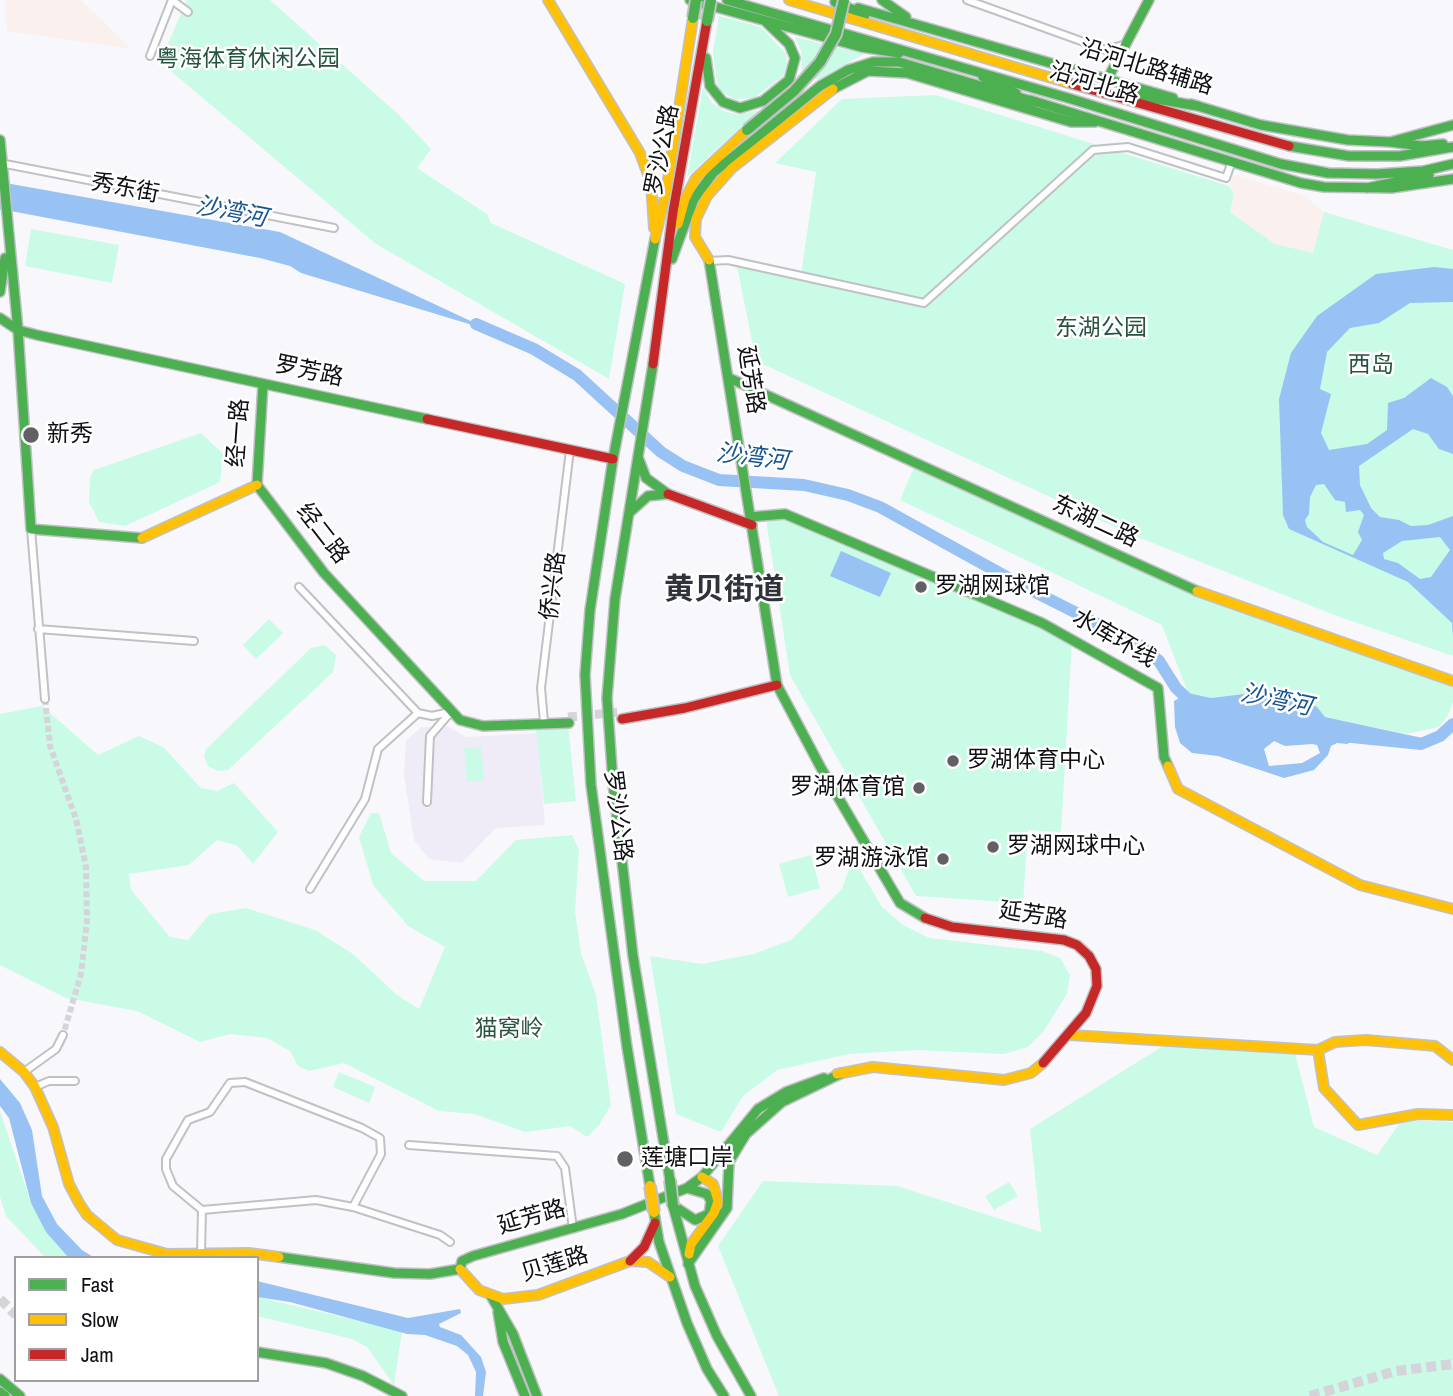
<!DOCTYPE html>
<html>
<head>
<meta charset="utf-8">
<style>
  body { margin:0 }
  #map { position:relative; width:1453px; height:1396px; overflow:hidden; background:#f8f8fc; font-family:"Archivo Narrow",sans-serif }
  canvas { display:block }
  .legend { position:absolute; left:14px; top:1256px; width:245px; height:126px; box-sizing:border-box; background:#fff; border:2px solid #9f9fa1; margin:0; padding:9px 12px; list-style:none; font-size:21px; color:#101014 }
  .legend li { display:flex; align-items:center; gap:14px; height:35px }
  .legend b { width:35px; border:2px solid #9f9fa1 }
</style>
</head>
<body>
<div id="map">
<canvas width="1453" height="1396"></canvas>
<ul class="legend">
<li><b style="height:9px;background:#4caf50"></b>Fast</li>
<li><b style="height:9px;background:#ffc107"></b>Slow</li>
<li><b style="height:9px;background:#c62828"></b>Jam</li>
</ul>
</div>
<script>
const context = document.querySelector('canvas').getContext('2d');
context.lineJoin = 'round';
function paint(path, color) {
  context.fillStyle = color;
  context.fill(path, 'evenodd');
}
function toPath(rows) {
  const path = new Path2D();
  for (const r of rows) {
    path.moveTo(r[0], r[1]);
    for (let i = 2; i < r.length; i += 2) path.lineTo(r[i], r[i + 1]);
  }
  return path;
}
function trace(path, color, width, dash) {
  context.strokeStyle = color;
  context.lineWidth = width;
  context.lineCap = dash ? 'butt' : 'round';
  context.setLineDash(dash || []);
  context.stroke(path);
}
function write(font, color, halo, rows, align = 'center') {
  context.font = font + ' "Archivo Narrow","Noto Sans SC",sans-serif';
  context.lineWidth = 5;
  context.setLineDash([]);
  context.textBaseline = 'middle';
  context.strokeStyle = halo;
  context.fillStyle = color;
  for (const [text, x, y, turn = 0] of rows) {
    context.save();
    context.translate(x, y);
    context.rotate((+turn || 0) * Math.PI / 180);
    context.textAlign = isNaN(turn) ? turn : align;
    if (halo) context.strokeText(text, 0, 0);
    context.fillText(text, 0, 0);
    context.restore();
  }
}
paint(toPath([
  [5,0,81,0,131,49,7,31],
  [1233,175,1303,195,1324,212,1313,254,1275,244,1230,212,1234,194,1229,186]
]), '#faf0ed');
paint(toPath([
  [447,726,466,737,537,733,545,825,496,828,462,863,429,859,414,840,404,775,406,741,421,727]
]), '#efecf7');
paint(toPath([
  [187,0,270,0,399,115,431,149,417,168,487,214,491,223,625,284,609,379,376,244,160,62],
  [719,16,761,27,786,54,787,64,783,76,754,98,734,99,721,91,717,83,713,52],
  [795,37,864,54,818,80,802,71,801,51],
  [703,87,712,103,724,111,738,115,759,110,687,177],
  [936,95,1229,186,1234,194,1230,212,1275,244,1313,253,1324,212,1453,250,1453,656,1337,616,1130,534,756,361,737,266,800,281,816,172,775,163,842,99],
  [31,229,119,245,112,283,25,266],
  [201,433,223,454,220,482,125,526,99,522,89,502,90,477,94,470],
  [914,467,1190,593,1453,687,1453,702,1448,715,1439,727,1406,734,1325,717,1293,699,1260,692,1211,698,1188,693,1162,625,900,500],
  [786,511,1044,619,1072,640,1061,832,1028,830,1023,903,916,896,790,675,765,513],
  [269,619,283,633,256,659,243,645],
  [325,645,336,655,333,672,228,770,218,771,208,766,204,756,206,749,311,648],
  [42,706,98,755,139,736,163,747,201,788,217,791,234,783,278,832,253,864,238,846,217,840,189,865,129,874,131,890,170,937,188,940,210,914,246,908,315,930,353,954,397,995,419,1009,445,947,408,926,373,885,359,837,371,813,379,813,391,853,424,881,476,881,516,840,572,835,579,850,575,911,581,953,596,995,611,1105,599,1125,587,1137,570,1126,525,1132,474,1114,439,1111,344,1063,309,1071,298,1066,290,1051,267,1038,230,1034,200,1042,137,1011,66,998,0,965,0,714],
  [568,724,576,801,544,804,536,728],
  [481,747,484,781,467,782,464,748],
  [811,855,820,888,788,897,779,864],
  [853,858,882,907,903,925,929,938,1042,951,1060,958,1070,975,1067,994,1043,1032,1028,1047,1004,1054,916,1050,849,1054,777,1070,743,1096,721,1132,676,1114,650,956,702,964,754,954,791,940,842,889],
  [1163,1046,1295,1053,1314,1127,1377,1155,1402,1120,1453,1122,1453,1396,779,1396,718,1246,763,1181,897,1186,1041,1232,1030,1129],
  [339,1072,375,1087,369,1103,333,1087],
  [0,1111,31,1203,69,1258,46,1258,6,1216,0,1197],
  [1009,1182,1018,1196,994,1210,985,1196],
  [257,1297,402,1331,394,1385,367,1347,352,1339,257,1316]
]), '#c9fbe6');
paint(toPath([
  [0,182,280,232,492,331,301,273,290,266,260,258,0,209],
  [1434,267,1453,269,1453,302,1410,303,1379,323,1350,328,1327,352,1320,389,1331,394,1321,433,1329,450,1367,444,1387,430,1388,403,1404,398,1431,378,1447,387,1453,396,1453,454,1439,449,1428,434,1413,429,1359,466,1360,485,1371,508,1380,517,1399,520,1411,526,1428,525,1453,516,1453,637,1452,623,1408,582,1289,529,1283,515,1279,399,1291,353,1317,316,1376,274],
  [1324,484,1335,500,1345,502,1346,512,1360,510,1364,515,1358,532,1362,540,1353,555,1323,542,1307,527,1305,520,1309,514,1310,497,1316,485],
  [1440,537,1450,550,1431,577,1420,579,1398,563,1384,559,1383,553,1402,541],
  [841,551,891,573,880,597,830,576],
  [1260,692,1279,698,1303,700,1317,707,1325,717,1427,739,1406,743,1360,738,1347,744,1337,743,1331,746,1328,755,1314,770,1284,778,1218,756,1192,753,1180,743,1175,727,1174,701,1188,693,1211,698],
  [1274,741,1285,746,1312,744,1317,745,1320,753,1302,763,1269,766,1264,749],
  [0,1079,20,1103,32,1130,42,1196,57,1224,82,1250,95,1258,69,1258,46,1232,31,1203,9,1118,0,1106],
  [257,1281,408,1318,460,1309,461,1313,439,1324,440,1327,461,1335,481,1357,486,1372,483,1396,475,1396,476,1372,468,1355,457,1346,425,1335,407,1334,290,1302,257,1297]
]), '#98c2f4');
trace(toPath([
  [476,324,534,349,577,375,661,452,683,466,719,480,804,485,848,495,880,507,1023,586,1138,644,1159,661,1176,688,1194,705],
  [1352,737,1421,744,1440,736,1453,724]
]), '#98c2f4', 12);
trace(toPath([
  [45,699,50,746,76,819,86,867,87,921,81,974,63,1035]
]), '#d5d5d9', 6, [6, 3]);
trace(toPath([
  [568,717,621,712]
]), '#d5d5d9', 9, [9, 4.5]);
trace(toPath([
  [0,1299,16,1315],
  [1310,1396,1396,1371,1453,1364]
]), '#d5d5d9', 10, [10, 5]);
const street = toPath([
  [172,0,188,12],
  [967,0,1106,50,1126,44],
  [150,56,172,0],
  [0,163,334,228],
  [709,261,728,260,924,303,1093,150,1128,147,1226,178,1231,164],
  [31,529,45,699],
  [299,587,418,713,432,716,450,712],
  [38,629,194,641],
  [544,722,541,688,570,450],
  [427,802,430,736,449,714],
  [310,889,365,799,378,749,418,713],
  [24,1072,56,1049,63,1035],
  [35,1087,49,1081,75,1081],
  [409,1145,557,1156,565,1168,573,1229],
  [353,1207,381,1154,380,1138,362,1128,245,1082,230,1083,210,1112,188,1120,166,1159,166,1169,173,1186,202,1210,316,1200,353,1207,440,1235,450,1242],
  [201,1253,202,1210]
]);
const fast = toPath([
  [690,0,861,47,899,53],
  [727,0,1068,98,1281,164,1328,173,1377,174,1423,171,1453,164],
  [882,0,906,17],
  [835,2,865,15],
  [858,8,1173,98],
  [706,58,710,86,723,102,740,108,763,101,789,80,795,58,789,44,765,21],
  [983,77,1016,93],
  [1108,78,1149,0],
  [833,89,868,71,907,73,1071,122,1095,122],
  [1139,96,1198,106],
  [1030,100,1301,183,1324,187,1392,188,1453,179],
  [1191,104,1261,125,1348,140,1390,142,1453,125],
  [0,140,18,330,31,529,142,538],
  [1390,142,1422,146,1443,144],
  [1289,146,1349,156,1400,156,1453,147],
  [1367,188,1429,175],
  [672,259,694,199,713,173,820,86,848,70,873,62,899,62,1035,102],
  [709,260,777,685,821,768,900,903,925,918],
  [0,292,5,258],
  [0,318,18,330,37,335,427,419],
  [653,364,615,599,607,698,613,783,633,956,670,1180],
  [729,378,1197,591],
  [638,457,646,478,668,494],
  [257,485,324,573,460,720,483,726,569,723],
  [257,485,263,384],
  [629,513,648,496,668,494],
  [750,517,785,514,1042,623,1158,688,1164,757,1168,766],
  [650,1186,627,1047,591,785,585,675,590,610,613,459,655,239],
  [673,1206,695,1286,717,1336,751,1396],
  [674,1206,695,1220,709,1214,711,1201,707,1194,687,1188],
  [654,1212,659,1242,687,1323,707,1369,724,1396],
  [279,1257,394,1273,430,1274,460,1269],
  [688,1264,727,1208,729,1162,746,1134,782,1102,842,1073],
  [460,1269,462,1261,473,1256,622,1214,687,1188,702,1177,758,1109,786,1092,824,1078],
  [491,1296,513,1334,537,1396],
  [498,1312,503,1342,525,1396],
  [257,1352,326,1363,363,1376,402,1396],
  [0,1379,20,1396],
  [0,1392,5,1396]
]);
const slow = toPath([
  [548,0,640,153,651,183,654,228],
  [789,0,1072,84],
  [678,224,685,199,696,178,747,130],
  [655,239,666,192,693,18],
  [709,260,695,237,696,219,707,196,732,168,833,89],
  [142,538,257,485],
  [1197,591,1453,681],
  [1168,766,1178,789,1360,885,1453,909],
  [1070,1035,1318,1050,1335,1042,1366,1040,1435,1046,1453,1060],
  [1318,1050,1324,1088,1358,1125,1418,1114,1453,1115],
  [0,1052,24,1072,35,1087,53,1127,69,1184,79,1203,87,1215,117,1240,167,1254,249,1253,279,1257],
  [837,1074,873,1067,1004,1080,1031,1073,1043,1063],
  [689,1254,691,1244,714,1213,718,1201,713,1184,702,1177],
  [460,1269,479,1290,503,1299,538,1295,630,1261,648,1262,670,1277]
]);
const jam = toPath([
  [1072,84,1289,146],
  [653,364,673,212,707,21],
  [427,419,613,459],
  [668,494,752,525],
  [622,719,685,708,777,685],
  [925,918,952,927,1064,940,1077,945,1089,956,1096,969,1097,986,1086,1013,1043,1063],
  [630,1261,644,1247,655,1223]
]);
trace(street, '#c0c1c4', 10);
trace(fast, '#c0c1c4', 12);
trace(slow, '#c0c1c4', 12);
trace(jam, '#c0c1c4', 12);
trace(street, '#fefeff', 6);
trace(fast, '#4caf50', 9);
trace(slow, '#ffc107', 9);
trace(jam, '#c62828', 9);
const fastBridge = toPath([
  [693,18,696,0],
  [707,21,711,0],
  [747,130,794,91,820,62,836,34,844,0],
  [670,1180,673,1206]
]);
const slowBridge = toPath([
  [650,1186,654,1212]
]);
trace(fastBridge, '#c0c1c4', 14, []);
trace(slowBridge, '#c0c1c4', 14, []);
trace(fastBridge, '#4caf50', 10);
trace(slowBridge, '#ffc107', 10);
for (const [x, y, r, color] of [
  [31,435,9,"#616165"],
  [921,587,7,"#616165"],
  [953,761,7,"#616165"],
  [919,788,7,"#616165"],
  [993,847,7,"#616165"],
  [943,859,7,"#616165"],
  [625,1159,9,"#616165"]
]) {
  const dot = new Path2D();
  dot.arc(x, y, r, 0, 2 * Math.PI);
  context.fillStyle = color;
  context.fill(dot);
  trace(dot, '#fff', 2.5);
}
write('23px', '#275441', '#fff', [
  ["粤海体育休闲公园",248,60],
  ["东湖公园",1101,329],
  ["西岛",1371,366],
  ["猫窝岭",509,1030]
]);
write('23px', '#101014', '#fff', [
  ["沿河北路辅路",1146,68,17],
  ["沿河北路",1094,84,17],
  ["罗沙公路",663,150,-79],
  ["秀东街",125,189,11],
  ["罗芳路",309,372,12],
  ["延芳路",750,380,81],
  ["经一路",239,433,-86],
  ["东湖二路",1095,522,25],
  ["经二路",322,534,52],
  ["侨兴路",554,586,-83],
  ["水库环线",1114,639,30],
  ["罗沙公路",617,816,83],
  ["延芳路",1033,916,9],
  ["延芳路",532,1218,-16],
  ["贝莲路",555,1265,-17]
]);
write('23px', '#101014', '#fff', [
  ["新秀",47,435],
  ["罗湖网球馆",935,587],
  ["罗湖体育中心",967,761],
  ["罗湖体育馆",905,788,"right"],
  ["罗湖网球中心",1007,847],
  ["罗湖游泳馆",929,859,"right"],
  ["莲塘口岸",641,1159]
], 'left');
write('italic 24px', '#165492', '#fff', [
  ["沙湾河",231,213,11],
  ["沙湾河",752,458,7],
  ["沙湾河",1276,701,12]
]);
write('bold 30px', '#31333b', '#fff', [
  ["黄贝街道",724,591]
]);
</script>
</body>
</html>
